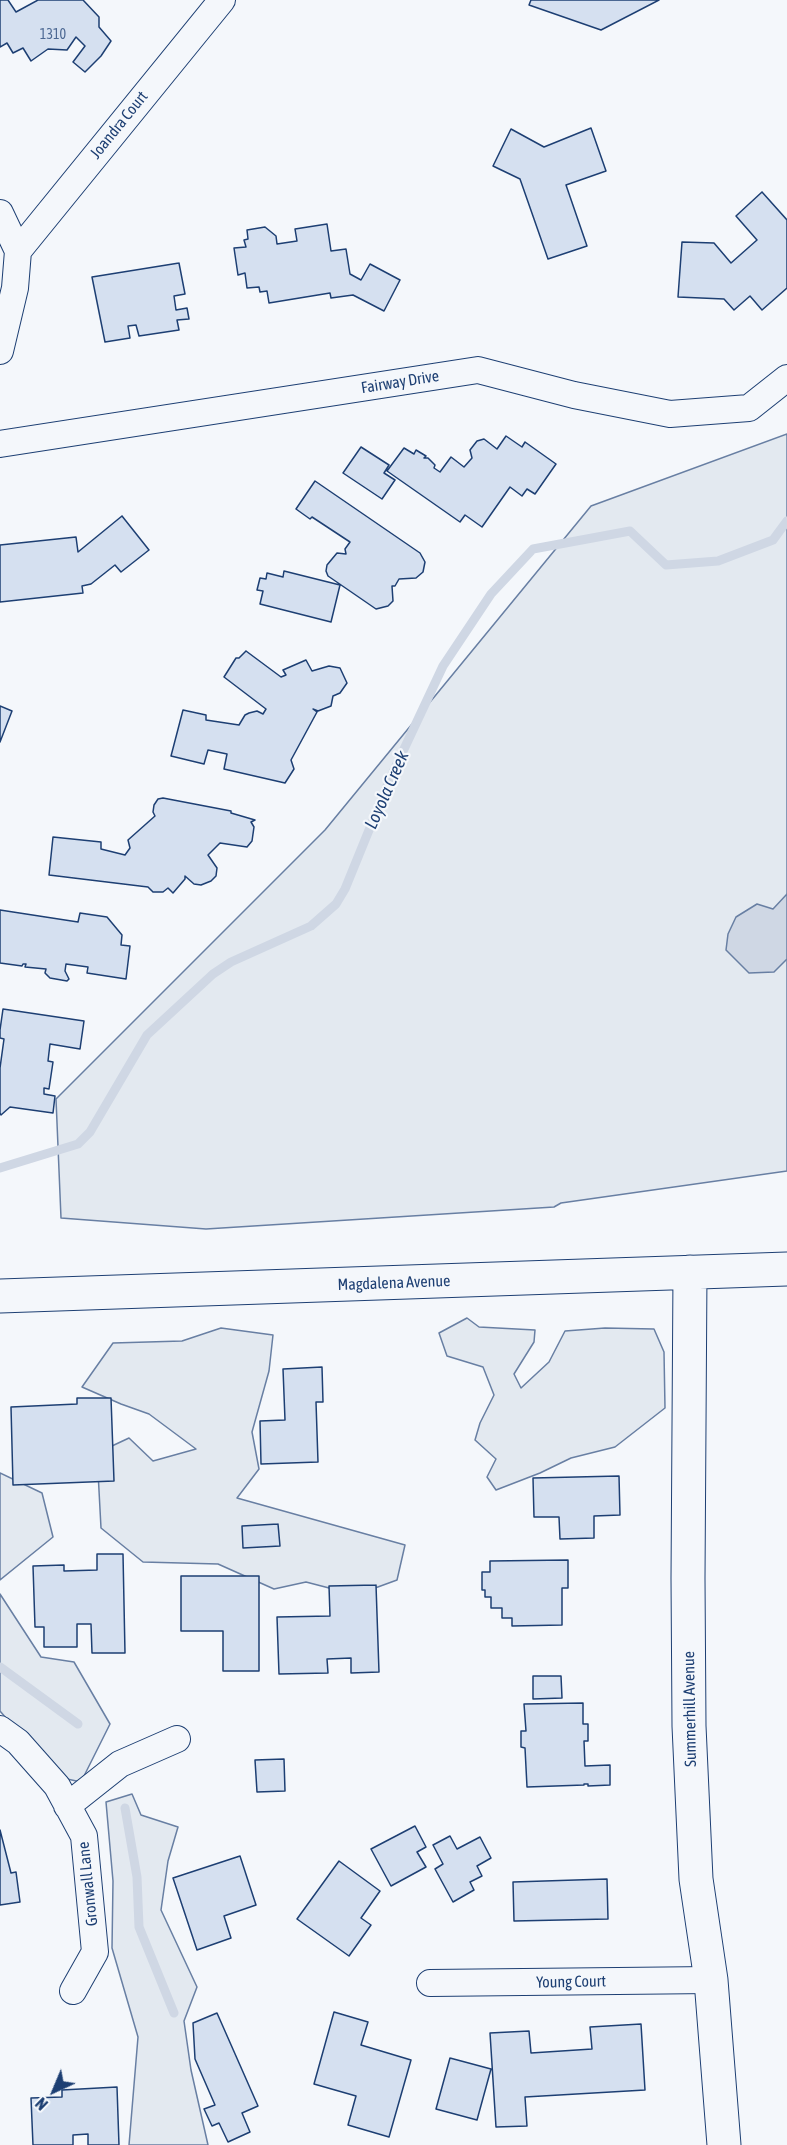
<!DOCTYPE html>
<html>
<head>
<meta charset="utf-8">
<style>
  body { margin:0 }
  #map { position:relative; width:787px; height:2145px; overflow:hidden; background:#f4f7fb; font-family:"Asap Condensed",sans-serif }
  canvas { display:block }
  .north { position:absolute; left:24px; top:2061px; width:60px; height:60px; -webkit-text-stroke:4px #f4f7fb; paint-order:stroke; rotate:224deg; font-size:16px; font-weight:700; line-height:24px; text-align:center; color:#1d3f73 }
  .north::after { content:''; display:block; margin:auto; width:21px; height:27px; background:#1d3f73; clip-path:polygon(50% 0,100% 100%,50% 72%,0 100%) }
</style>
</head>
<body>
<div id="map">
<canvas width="787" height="2145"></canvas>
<div class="north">N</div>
</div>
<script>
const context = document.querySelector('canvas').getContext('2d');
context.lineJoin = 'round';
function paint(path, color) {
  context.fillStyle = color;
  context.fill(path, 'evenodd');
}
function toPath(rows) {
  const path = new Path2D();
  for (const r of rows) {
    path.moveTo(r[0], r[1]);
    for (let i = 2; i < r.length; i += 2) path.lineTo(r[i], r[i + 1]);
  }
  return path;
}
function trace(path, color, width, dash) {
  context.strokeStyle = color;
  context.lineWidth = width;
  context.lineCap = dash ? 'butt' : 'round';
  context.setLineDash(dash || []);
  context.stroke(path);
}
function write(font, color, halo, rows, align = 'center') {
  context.font = font + ' "Asap Condensed",sans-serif';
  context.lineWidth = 4.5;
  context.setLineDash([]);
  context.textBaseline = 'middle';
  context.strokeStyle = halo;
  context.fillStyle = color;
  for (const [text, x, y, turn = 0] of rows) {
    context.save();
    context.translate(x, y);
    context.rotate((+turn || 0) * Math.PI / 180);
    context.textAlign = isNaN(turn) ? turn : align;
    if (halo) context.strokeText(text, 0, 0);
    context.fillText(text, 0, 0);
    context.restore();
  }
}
const green = toPath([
  [787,434,787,1171,561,1203,554,1207,206,1229,61,1218,56,1099,325,830,591,506,787,434],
  [467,1318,479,1327,535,1330,534,1342,514,1374,521,1388,549,1362,565,1331,605,1328,654,1329,664,1352,665,1408,615,1447,571,1458,540,1473,496,1490,487,1477,496,1459,475,1440,480,1423,494,1395,483,1367,447,1356,439,1333,467,1318],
  [221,1328,273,1335,269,1371,252,1432,259,1469,237,1498,405,1545,397,1580,356,1595,306,1582,274,1589,218,1564,143,1562,101,1528,97,1453,129,1438,153,1461,196,1449,149,1414,121,1404,82,1387,113,1343,182,1341,221,1328],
  [0,1473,42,1493,53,1537,0,1580,0,1473],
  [0,1594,41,1657,74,1662,110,1724,81,1782,30,1771,6,1718,0,1711,0,1594],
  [132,1794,141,1815,178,1827,168,1861,161,1910,197,1987,184,2021,191,2070,208,2145,129,2145,138,2037,112,1948,113,1881,106,1802,132,1794]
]);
paint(green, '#e3e9f0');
trace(green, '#687fa3', 1.5);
const water = toPath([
  [787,894,787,959,774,972,749,973,726,950,728,934,736,917,757,904,773,909,787,894]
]);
paint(water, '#cfd7e4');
trace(water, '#687fa3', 1.5);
trace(toPath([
  [0,1168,78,1144,90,1132,147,1035,213,974,231,962,311,926,336,904,345,889,389,781,443,666,491,594,533,549,630,531,666,565,718,561,773,540,787,521],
  [0,1667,78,1724],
  [125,1808,137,1877,139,1927,174,2013]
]), '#cfd7e4', 9);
const building = toPath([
  [0,0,8,0,16,12,38,0,83,0,99,17,99,27,111,41,101,56,85,72,73,62,85,46,76,37,67,50,48,49,31,61,23,48,13,53,7,43,0,47,0,0],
  [531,0,659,0,601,30,529,5,531,0],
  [591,128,606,171,566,185,587,246,548,259,520,179,493,166,511,129,544,147,591,128],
  [762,192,787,220,787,288,762,310,750,296,734,310,724,299,678,297,682,242,714,243,731,263,757,240,736,216,762,192],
  [327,224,331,251,346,249,350,274,361,280,370,264,400,280,384,311,353,295,331,298,330,293,269,303,267,291,260,292,259,287,247,288,245,273,238,275,234,248,246,247,244,240,248,239,247,230,265,227,276,236,277,244,297,241,295,229,327,224],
  [179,263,185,294,174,296,176,310,187,308,189,319,177,320,179,330,139,336,136,325,128,326,130,338,105,342,92,277,179,263],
  [506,436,522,447,525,442,556,464,535,494,527,489,522,496,510,487,482,527,465,515,460,522,387,471,404,448,414,454,416,450,426,456,424,458,428,458,435,465,434,468,440,472,451,457,464,467,472,458,470,450,477,441,484,439,497,449,506,436],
  [361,447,389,465,384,473,395,480,382,499,343,473,361,447],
  [315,481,420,553,425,562,423,572,416,578,399,579,395,586,392,586,393,601,388,606,376,609,328,576,326,571,327,565,337,553,346,554,345,549,350,542,312,517,310,519,296,509,315,481],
  [122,516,149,550,121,572,115,565,91,584,82,586,83,593,0,602,0,545,76,537,78,552,122,516],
  [284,571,340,585,331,622,260,604,263,591,257,590,260,578,266,579,267,573,283,577,284,571],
  [246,651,281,677,286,675,283,670,306,660,312,671,329,666,340,668,347,683,340,693,333,696,331,706,318,711,313,709,317,712,291,760,294,769,285,783,224,769,227,754,208,750,204,764,171,756,183,710,206,715,206,720,239,725,245,715,249,713,257,711,263,714,266,709,224,677,236,658,239,658,246,651],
  [0,706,12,711,0,742,0,706],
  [163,798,231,811,231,813,255,820,251,822,254,827,252,841,247,847,220,843,208,855,217,868,216,876,211,881,201,885,194,884,185,876,185,879,173,893,168,888,163,892,153,892,148,887,49,875,53,837,101,842,101,849,125,855,130,848,128,840,155,816,153,812,154,805,158,799,163,798],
  [0,910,78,922,80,913,107,917,122,935,121,945,130,946,126,979,87,973,88,967,66,964,65,971,69,979,67,981,50,978,45,973,46,969,25,967,26,964,23,964,22,966,0,963,0,910],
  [3,1009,84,1021,80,1049,50,1044,48,1061,53,1062,49,1089,44,1088,44,1094,55,1096,53,1113,10,1107,1,1115,0,1113,0,1068,4,1039,0,1038,0,1030,3,1009],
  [322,1367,323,1402,316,1402,318,1462,261,1464,260,1421,285,1420,283,1369,322,1367],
  [77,1398,111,1398,114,1481,13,1485,11,1407,77,1404,77,1398],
  [619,1476,620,1515,594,1516,594,1538,560,1539,559,1517,534,1517,533,1478,619,1476],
  [278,1524,280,1546,243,1548,242,1526,278,1524],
  [97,1554,123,1554,125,1653,92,1653,91,1624,77,1624,77,1647,44,1647,44,1627,35,1627,33,1566,64,1565,64,1571,97,1570,97,1554],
  [568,1560,568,1588,562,1588,562,1625,512,1626,512,1618,502,1618,502,1608,491,1608,491,1597,485,1597,485,1590,482,1590,482,1572,490,1572,490,1561,568,1560],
  [181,1576,259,1576,259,1671,223,1671,223,1631,181,1631,181,1576],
  [376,1585,379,1672,351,1673,351,1658,327,1659,328,1673,279,1674,277,1617,330,1616,329,1586,376,1585],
  [533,1676,561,1676,562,1698,533,1699,533,1676],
  [583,1703,583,1724,588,1724,588,1741,584,1741,585,1766,610,1765,610,1785,588,1786,588,1784,584,1784,584,1785,527,1787,525,1748,521,1747,521,1731,526,1731,524,1704,583,1703],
  [284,1759,285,1791,257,1792,255,1760,284,1759],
  [415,1826,426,1847,417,1852,426,1867,391,1886,371,1849,415,1826],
  [0,1830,11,1873,16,1872,20,1902,0,1905,0,1830],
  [450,1836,457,1849,480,1837,491,1858,477,1866,482,1876,470,1882,474,1890,453,1902,435,1869,443,1864,433,1845,450,1836],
  [240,1856,256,1905,224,1916,231,1938,197,1950,173,1878,240,1856],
  [339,1861,380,1891,361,1918,371,1925,349,1956,297,1919,339,1861],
  [607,1879,608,1919,514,1921,513,1882,607,1879],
  [334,2012,368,2022,361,2045,411,2060,389,2137,348,2125,356,2096,314,2084,334,2012],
  [217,2013,258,2106,242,2113,250,2132,228,2142,219,2123,212,2126,204,2109,215,2105,195,2059,193,2023,217,2013],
  [641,2024,645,2090,525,2097,527,2126,496,2127,490,2033,529,2031,531,2053,592,2049,590,2027,641,2024],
  [450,2058,491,2069,477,2120,436,2109,450,2058],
  [117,2087,119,2145,88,2145,88,2134,73,2135,73,2145,33,2145,31,2098,62,2097,62,2090,117,2087]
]);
paint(building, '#d5e0f0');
trace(building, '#1d3f73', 1.5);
const street = toPath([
  [0,213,18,251,15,288,0,351],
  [18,251,222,0],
  [0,444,478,370,574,395,670,414,749,408,787,378],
  [0,1729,18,1742,57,1786,84,1836,95,1952,73,1991],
  [67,1806,120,1764,177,1739],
  [430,1983,711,1980]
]);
const secondary = toPath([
  [690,1272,688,1578,689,1726,696,1879,711,1980,724,2145],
  [0,1296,787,1269]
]);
trace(street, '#1d3f73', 28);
trace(secondary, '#1d3f73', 35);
trace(street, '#f4f7fb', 26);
trace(secondary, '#f4f7fb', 33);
write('14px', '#4b6792', null, [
  ["1310",53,35]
]);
write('16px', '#1d3f73', '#f4f7fb', [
  ["Joandra Court",119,125,-51],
  ["Fairway Drive",400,382,-9],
  ["Magdalena Avenue",394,1283,-2],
  ["Summerhill Avenue",690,1709,-91],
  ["Gronwall Lane",88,1884,-96],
  ["Young Court",571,1982,-1]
]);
write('italic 18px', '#1d3f73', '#f4f7fb', [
  ["Loyola Creek",387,790,-66]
]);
</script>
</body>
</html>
